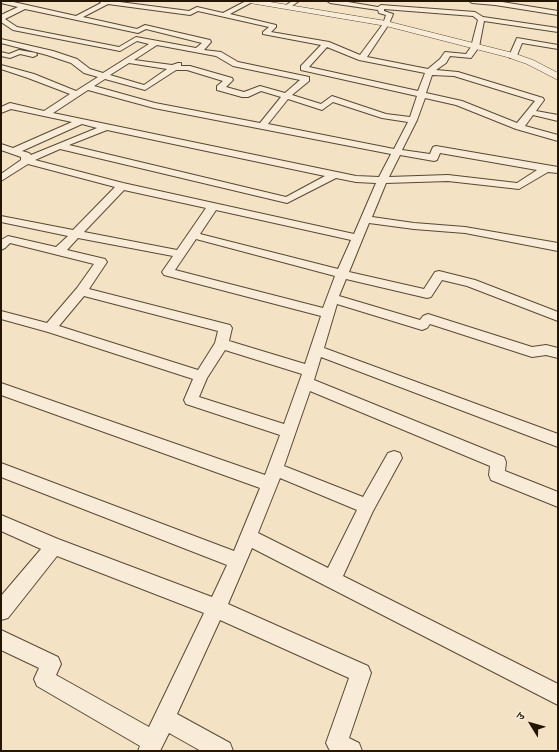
<!DOCTYPE html>
<html>
<head>
<meta charset="utf-8">
<style>
  body { margin:0 }
  #map { position:relative; width:559px; height:752px; overflow:hidden; background:#f4e2c5; font-family:Alegreya,"Noto Serif Devanagari",serif }
  canvas { display:block }
  .frame { position:absolute; inset:0; border:2px solid #241602; pointer-events:none }
  .north { position:absolute; left:511px; top:704px; width:40px; height:40px; -webkit-text-stroke:3px #f8ecd9; paint-order:stroke; rotate:307deg; font-size:11px; font-weight:700; line-height:16px; text-align:center; color:#241602 }
  .north::after { content:''; display:block; margin:auto; width:14px; height:18px; background:#241602; clip-path:polygon(50% 0,100% 100%,50% 72%,0 100%) }
</style>
</head>
<body>
<div id="map">
<canvas width="559" height="752"></canvas>
<div class="frame"></div>
<div class="north">उ</div>
</div>
<script>
const context = document.querySelector('canvas').getContext('2d');
context.lineJoin = 'round';
function toPath(rows) {
  const path = new Path2D();
  for (const r of rows) {
    path.moveTo(r[0], r[1]);
    for (let i = 2; i < r.length; i += 2) path.lineTo(r[i], r[i + 1]);
  }
  return path;
}
function trace(path, color, width, dash) {
  context.strokeStyle = color;
  context.lineWidth = width;
  context.lineCap = dash ? 'butt' : 'round';
  context.setLineDash(dash || []);
  context.stroke(path);
}
function paint(path, color) {
  context.fillStyle = color;
  context.fill(path, 'evenodd');
}
const minor = toPath([
  [1,1,9,1,76,16,101,3,99,1,112,1,189,11,197,7,223,13,246,1,254,1,230,14,276,25,276,27,271,32,329,42,360,55,383,24,386,15,379,13,378,10,330,3,327,1,342,1,378,7,381,5,475,12,483,17,558,28,558,32,484,21,479,47,471,58,450,56,446,63,436,70,458,72,543,98,544,100,536,111,558,115,558,121,533,115,525,126,558,135,558,141,516,129,456,105,425,98,417,120,402,150,430,154,433,147,436,146,558,167,558,173,548,172,519,189,448,181,386,183,372,217,414,223,465,227,558,243,558,251,465,233,414,229,369,223,349,272,424,289,435,272,439,271,475,280,558,312,558,321,467,286,442,280,431,297,427,298,346,279,339,296,420,320,423,316,428,314,532,347,546,345,558,348,558,358,546,355,532,357,430,324,427,328,422,330,337,304,324,348,558,434,558,447,321,357,314,380,504,457,506,462,505,471,558,492,558,507,491,480,489,475,490,466,310,391,284,466,363,497,388,453,394,451,400,453,402,458,373,511,343,576,558,684,558,705,252,548,228,604,368,666,371,673,349,738,359,743,362,751,330,751,326,743,349,678,220,620,177,714,230,743,233,751,201,751,169,733,160,751,138,751,140,746,37,686,34,679,39,668,1,650,1,630,58,657,61,664,56,675,149,727,204,613,57,556,8,618,1,620,1,596,41,549,1,531,1,515,58,539,212,597,227,565,1,477,1,463,234,551,260,488,1,395,1,383,265,475,280,435,186,404,184,400,193,379,48,332,1,319,1,311,47,323,77,288,94,264,10,243,5,248,1,250,1,240,8,236,56,247,68,236,1,222,1,216,73,230,115,187,28,164,1,181,1,174,21,160,21,157,1,150,1,144,13,148,72,122,11,109,1,113,1,107,10,103,44,111,70,94,28,78,1,69,1,65,34,74,76,91,98,77,84,73,71,63,47,55,1,43,1,39,53,51,77,59,90,69,103,73,149,44,137,41,120,51,13,30,1,22,1,15,18,7,1,3,1,1],
  [108,4,190,15,198,11,269,27,263,32,263,34,321,45,301,66,301,70,417,96,410,117,386,114,332,96,321,104,292,95,309,81,309,77,238,62,221,52,204,50,211,42,210,40,145,25,137,29,83,17,108,4],
  [25,9,138,33,146,29,202,43,196,48,136,37,119,47,17,27,5,19,25,9],
  [384,9,473,16,478,20,471,47,466,54,445,52,440,59,428,69,367,57,389,24,393,14,384,11,384,9],
  [157,45,216,56,233,66,300,80,285,93,260,86,244,92,226,87,233,80,232,78,190,66,181,66,181,63,178,63,172,65,134,60,157,45],
  [327,47,359,60,425,73,418,91,309,67,327,47],
  [129,63,167,69,144,85,110,75,129,63],
  [176,70,187,70,223,81,217,86,217,90,242,97,248,97,261,91,281,97,260,123,155,103,94,86,105,79,145,90,176,70],
  [432,75,454,76,535,101,517,123,462,101,426,93,432,75],
  [88,90,154,108,391,154,379,177,356,176,53,113,88,90],
  [288,99,322,110,333,102,382,118,408,122,394,149,268,124,288,99],
  [82,124,97,128,31,155,29,153,22,151,82,124],
  [107,130,325,176,286,197,69,145,107,130],
  [60,149,287,203,336,178,356,182,376,183,354,234,123,183,35,160,60,149],
  [440,153,537,170,517,183,448,175,389,177,400,155,434,161,437,160,440,153],
  [124,190,206,208,177,250,84,232,124,190],
  [216,210,351,240,338,269,200,234,216,210],
  [78,238,173,256,162,272,164,275,321,316,305,364,229,341,232,328,230,325,89,289,107,262,105,259,67,250,78,238],
  [196,239,335,276,323,308,175,270,196,239],
  [84,296,218,331,215,343,198,370,59,326,84,296],
  [225,350,302,374,284,424,199,397,207,378,225,350],
  [280,478,357,510,328,568,258,533,280,478],
  [292,1,299,1,289,8,285,8,285,6,292,1],
  [469,1,496,1,558,11,558,15,495,5,472,3,469,1],
  [517,38,558,45,558,49,522,43,516,58,510,58,509,56,517,38],
  [19,50,36,53,37,55,33,57,20,54,10,58,1,56,1,52,9,54,19,50]
]);
const tertiary = toPath([
  [246,1,264,1,386,21,513,53,533,60,558,73,558,80,527,64,507,57,386,26,250,3,246,1]
]);
trace(minor, '#584933', 2);
trace(tertiary, '#584933', 1);
paint(minor, '#f8ecd9');
paint(tertiary, '#f8ecd9');
</script>
</body>
</html>
